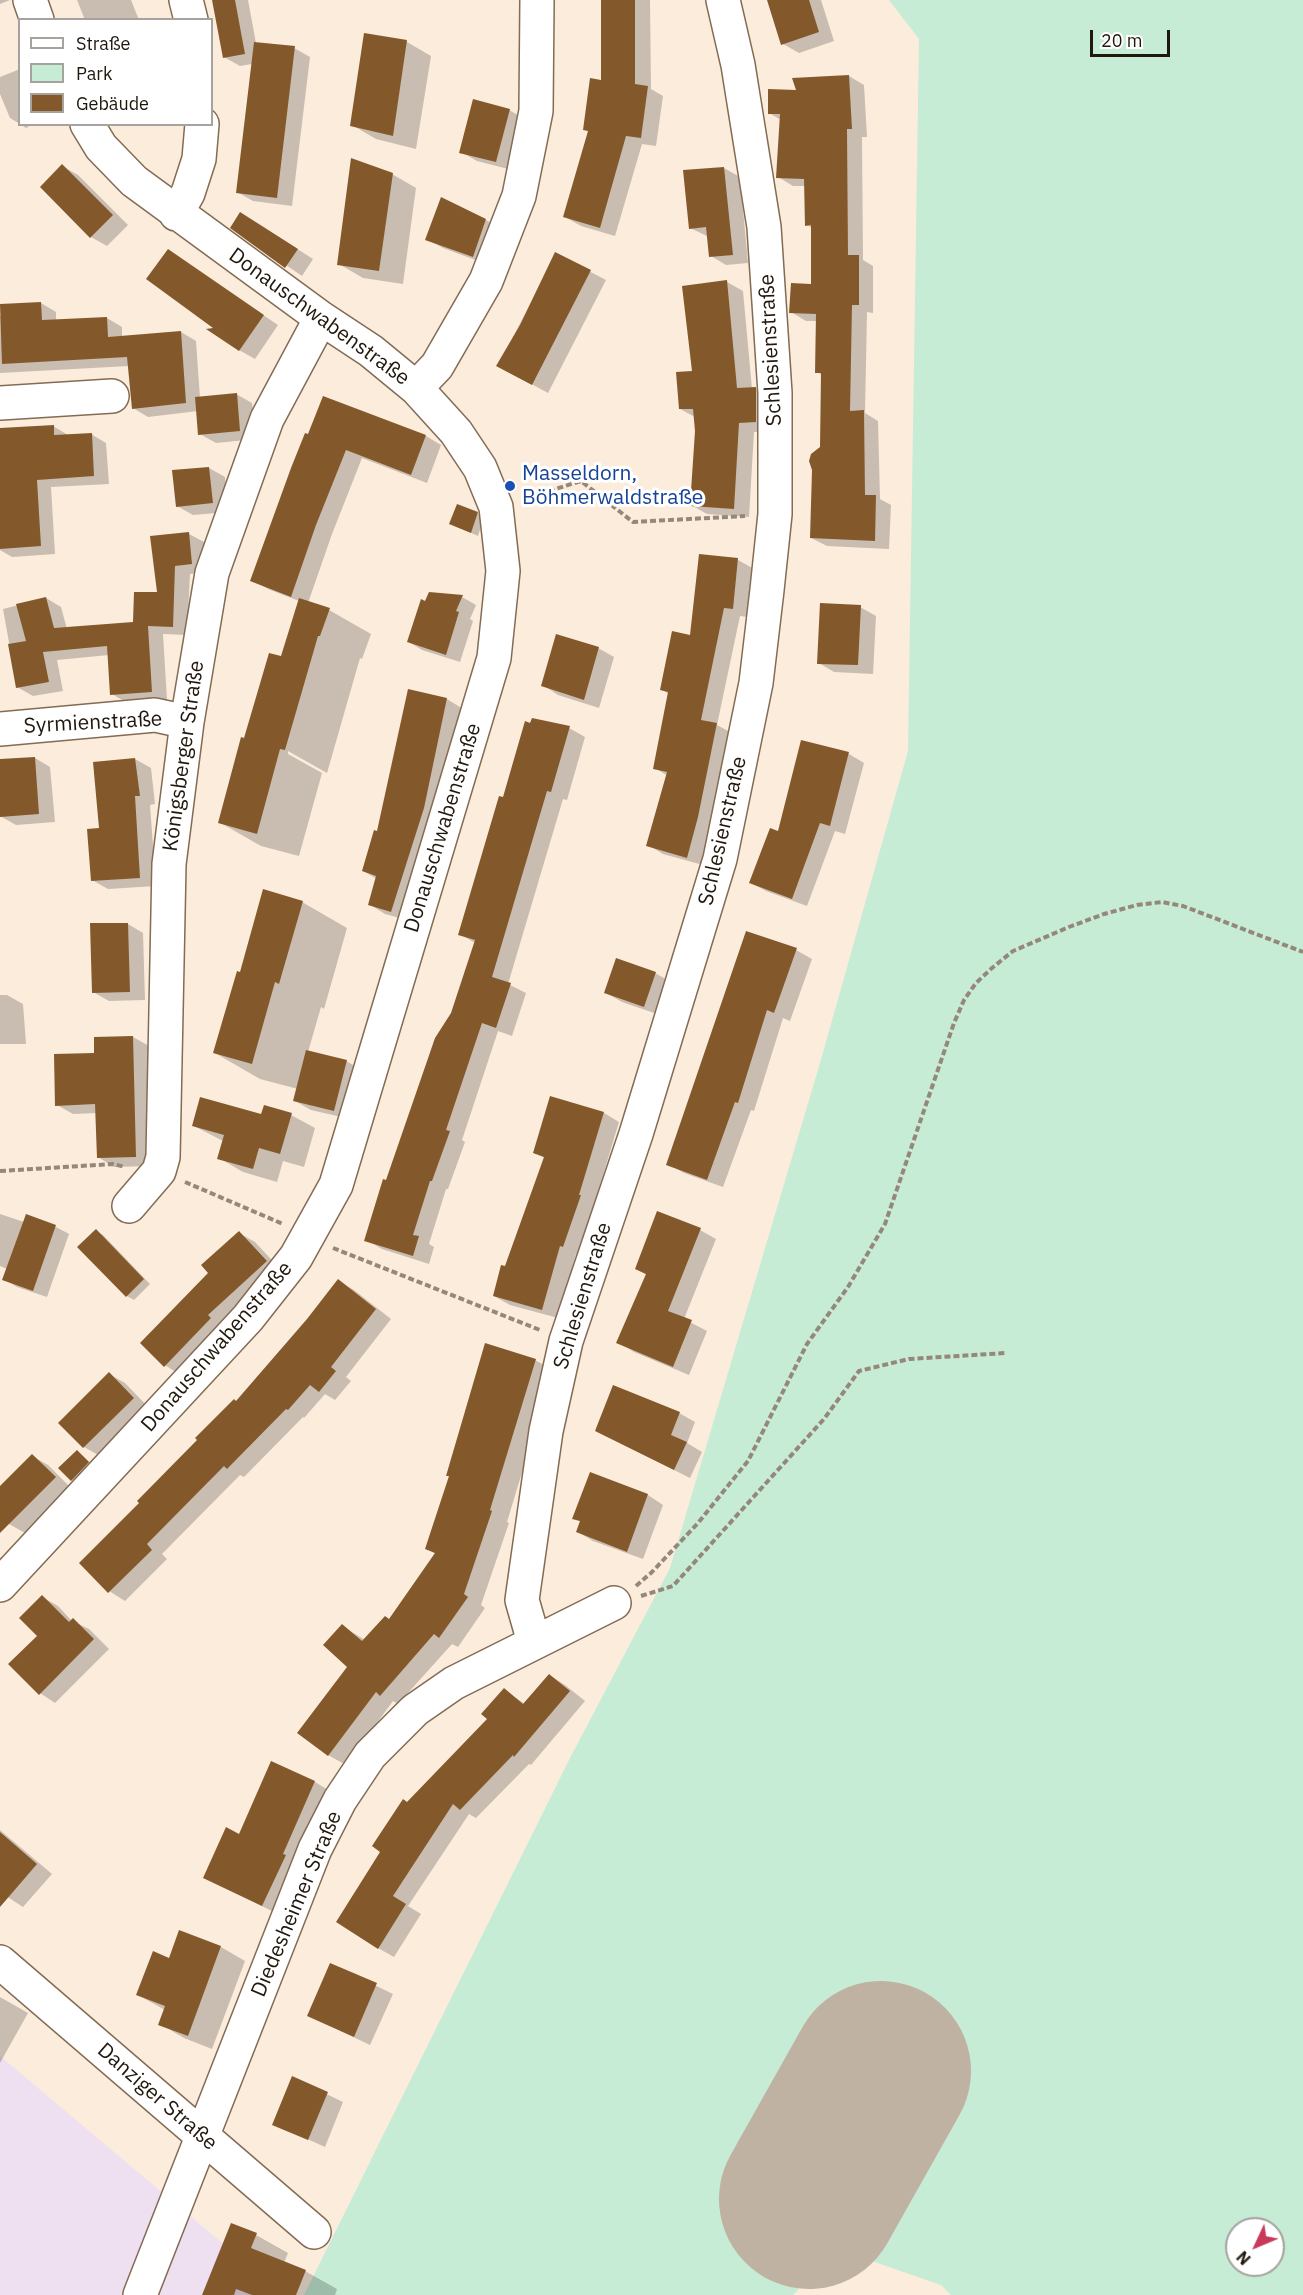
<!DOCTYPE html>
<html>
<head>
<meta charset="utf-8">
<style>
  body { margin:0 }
  #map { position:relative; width:1303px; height:2295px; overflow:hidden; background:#fcecdc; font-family:"IBM Plex Sans",sans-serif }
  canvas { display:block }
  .legend { position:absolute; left:18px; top:18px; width:195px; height:108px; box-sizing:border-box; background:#fff; border:2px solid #a6a29e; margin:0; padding:8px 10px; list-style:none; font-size:18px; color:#20170d }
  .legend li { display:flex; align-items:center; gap:12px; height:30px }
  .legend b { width:30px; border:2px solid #a6a29e }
  .north { position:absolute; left:1225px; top:2217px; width:60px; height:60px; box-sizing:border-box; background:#fff; border:2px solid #a6a29e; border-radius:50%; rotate:226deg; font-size:16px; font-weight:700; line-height:24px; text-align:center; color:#20170d }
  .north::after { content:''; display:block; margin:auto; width:21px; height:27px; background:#c9395b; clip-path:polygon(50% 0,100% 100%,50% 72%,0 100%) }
  .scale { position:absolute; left:1090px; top:30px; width:80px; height:27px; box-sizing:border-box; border:3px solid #20170d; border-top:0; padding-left:8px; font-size:18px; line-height:21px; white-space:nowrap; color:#20170d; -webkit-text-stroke:4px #fff; paint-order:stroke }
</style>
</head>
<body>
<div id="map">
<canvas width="1303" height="2295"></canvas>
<ul class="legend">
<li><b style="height:8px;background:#fff"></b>Straße</li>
<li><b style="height:16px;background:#c6ecd5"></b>Park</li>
<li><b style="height:16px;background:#83592c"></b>Gebäude</li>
</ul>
<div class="north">N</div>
<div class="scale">20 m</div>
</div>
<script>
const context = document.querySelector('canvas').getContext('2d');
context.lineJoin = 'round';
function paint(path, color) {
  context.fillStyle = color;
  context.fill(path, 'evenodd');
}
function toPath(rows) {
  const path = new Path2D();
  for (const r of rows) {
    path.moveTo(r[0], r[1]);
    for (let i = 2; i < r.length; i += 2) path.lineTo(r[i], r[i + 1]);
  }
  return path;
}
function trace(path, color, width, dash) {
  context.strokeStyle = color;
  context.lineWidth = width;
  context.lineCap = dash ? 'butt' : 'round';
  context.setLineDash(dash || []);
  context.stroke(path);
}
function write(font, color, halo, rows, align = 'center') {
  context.font = font + ' "IBM Plex Sans",sans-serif';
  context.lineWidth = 6;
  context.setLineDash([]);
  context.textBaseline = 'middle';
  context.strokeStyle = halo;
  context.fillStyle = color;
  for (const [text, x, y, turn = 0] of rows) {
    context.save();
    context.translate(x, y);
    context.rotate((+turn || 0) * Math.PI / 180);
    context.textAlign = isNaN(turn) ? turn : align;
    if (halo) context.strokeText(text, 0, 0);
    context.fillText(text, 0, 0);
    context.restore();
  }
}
paint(toPath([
  [0,2056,284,2295,0,2295]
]), '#eedff1');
paint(toPath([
  [889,0,1303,0,1303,2295,951,2295,941,2285,837,2249,793,2295,304,2295,571,1756,670,1568,820,1063,908,751,919,39],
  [1237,2229,1273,2229,1273,2265,1237,2265]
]), '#c6ecd5');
paint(toPath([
  [0,0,10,0,0,4],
  [77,0,131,0,139,20,85,20],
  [214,0,248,0,256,43,294,48,310,57,292,206,253,201,237,192,252,64,240,66,224,57],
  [602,0,650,0,651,89,663,96,656,146,642,144,615,236,581,226,565,217,589,132,585,129,603,81],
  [768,0,821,0,834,41,799,53,783,44],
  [365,35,407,42,431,56,416,149,376,139,352,125],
  [20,69,20,124,10,118,0,94,0,77],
  [849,76,864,85,867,137,862,137,863,260,873,266,873,313,867,312,865,413,878,421,880,499,891,505,889,549,827,546,811,538,822,447,822,375,817,372,818,321,806,321,791,312,812,285,812,228,807,225,806,186,793,186,778,177,781,120,769,113,798,91],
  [509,110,525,119,512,170,477,161,461,152],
  [20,124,33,124,26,128],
  [62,166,78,175,128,225,107,246,91,237],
  [724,168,740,177,748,263,726,265,711,256,709,237,690,228],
  [392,174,416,188,403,284,363,278,339,264],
  [486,220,501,229,489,265,443,248,427,239],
  [257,223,313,259,302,276,232,228],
  [168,251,278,325,255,359,239,350,217,329],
  [556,254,606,280,548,393,498,366],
  [727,282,743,291,752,389,755,388,771,398,772,431,754,432,749,517,707,514,691,505,696,431,695,417,680,409,694,373,684,287],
  [41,303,56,312,56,321,107,318,122,327,122,337,181,332,196,341,200,398,236,394,252,403,256,439,216,443,200,434,198,411,148,417,133,408,129,366,0,373,0,316],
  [53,426,68,435,91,434,106,443,109,484,51,487,55,554,12,557,0,550,0,430],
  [306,435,426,436,441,445,427,483,362,458,332,534,308,603,329,610,371,634,362,659,360,658,327,773,288,751,288,754,322,773,299,856,261,846,219,822,245,740,282,658,299,601,268,589,252,580],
  [209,468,225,477,228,512,193,515,177,506],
  [477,513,484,517,478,536,451,524],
  [189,534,204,542,207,572,190,574,187,635,163,634,167,700,127,703,112,694,109,655,57,660,63,691,33,696,17,687,3,609,46,598,61,607,67,629,134,623,158,594],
  [701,555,738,560,754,569,748,617,740,616,717,725,732,733,703,865,663,854,648,845,668,776,655,768,669,694,661,689,692,637],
  [430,594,462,597,476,605,470,619,473,621,460,662,422,650,409,642],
  [860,607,876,616,873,674,834,672,819,663],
  [598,648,614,657,599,708,558,695,543,685],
  [409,691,447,699,463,709,407,920,385,914,369,904,377,879,363,871,378,833],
  [569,728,585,737,567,800,563,799,508,984,526,993,512,1036,498,1031,462,1140,465,1142,448,1189,446,1189,429,1244,434,1247,429,1264,382,1249,366,1240,452,1014,475,943,460,934,504,799],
  [802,742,849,754,864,763,845,834,835,831,807,906,766,891,751,883,779,833],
  [35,758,50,767,55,822,16,825,0,816,0,760],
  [135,759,151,768,155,804,150,805,156,886,108,889,92,880,101,829],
  [302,902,347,928,324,1009,321,1007,308,1052,346,1061,362,1070,350,1119,311,1110,295,1101,298,1089,260,1079,215,1053,241,974],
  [128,924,143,933,145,1000,109,1001,93,992],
  [796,950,812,959,790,1021,783,1018,754,1111,751,1110,723,1187,684,1173,668,1164],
  [655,973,671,982,660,1015,622,1002,606,993],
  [0,995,7,995,23,1004,26,1044,0,1044],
  [133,1037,149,1046,152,1166,114,1167,98,1157,97,1113,73,1114,57,1105,96,1054],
  [604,1113,619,1122,594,1205,596,1206,579,1255,576,1254,558,1318,510,1305,494,1296,545,1158,535,1153],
  [291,1115,315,1128,304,1167,283,1161,277,1182,243,1172,219,1158,223,1141,194,1126,262,1116],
  [0,1214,24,1222,26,1216,56,1227,69,1234,47,1297,17,1287,4,1279,7,1269,0,1266],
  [700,1230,716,1239,684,1319,707,1331,689,1375,634,1352,618,1342,647,1275,636,1269],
  [96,1231,103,1235,150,1284,134,1300,127,1296],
  [239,1233,255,1242,282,1271,180,1375,165,1365,211,1273],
  [338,1281,354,1290,391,1319,346,1377,351,1381,335,1400,325,1394,304,1418,303,1417,244,1477,240,1475,162,1554,167,1559,125,1601,109,1591,141,1503,237,1402,308,1320],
  [535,1360,553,1370,507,1522,509,1523,481,1605,485,1608,458,1647,452,1644,398,1704,393,1701,346,1765,328,1755,349,1666,342,1626,365,1640,390,1620,436,1554,426,1548],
  [109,1374,125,1383,149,1408,100,1456,84,1447,60,1423],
  [679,1413,695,1422,687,1443,702,1452,690,1478,596,1431],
  [77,1451,95,1467,79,1484,72,1480],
  [32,1456,48,1465,70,1487,25,1533,9,1524,0,1514,0,1488],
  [591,1474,648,1495,663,1505,643,1559,593,1541,578,1532,581,1522,574,1518],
  [42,1597,58,1606,72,1621,89,1629,109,1649,55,1703,40,1693,39,1636],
  [549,1675,565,1685,585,1701,531,1765,529,1764,476,1818,469,1814,408,1906,421,1914,394,1957,378,1948,382,1851,407,1803,489,1719,504,1690,525,1704],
  [272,1763,315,1782,335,1794,284,1917,205,1878,240,1836],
  [0,1830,52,1874,23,1907,0,1892],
  [180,1932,221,1947,245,1961,212,2049,184,2038,160,2024,165,2010,138,1995,170,1959],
  [331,1964,393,1994,370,2045,309,2016],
  [0,1997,28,2013,0,2063],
  [293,2078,343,2102,325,2147,274,2124],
  [232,2225,256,2235,288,2253,284,2263,305,2271,337,2289,335,2295,203,2295]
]), '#0003');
trace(toPath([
  [809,2199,881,2071]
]), '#c0b2a3', 180);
paint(toPath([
  [212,0,235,0,245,54,223,58],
  [601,0,635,0,635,84,648,86,641,138,626,136,600,228,563,217,588,131,583,130,590,78,601,80],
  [767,0,809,0,819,32,781,45],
  [364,33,407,40,393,136,350,126],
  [254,42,295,46,277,198,236,193],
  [849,75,852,129,847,129,848,255,859,255,859,305,852,305,850,411,864,410,865,495,876,495,875,541,810,538,812,470,809,461,811,454,820,447,821,373,815,373,816,314,789,313,791,283,811,284,811,225,805,226,804,179,776,178,780,114,768,114,768,89,796,90,792,78],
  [473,99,510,109,496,162,459,153],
  [351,158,393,173,379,271,337,265],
  [62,164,113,215,90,238,40,187],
  [724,167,733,255,709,257,706,227,689,229,683,170],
  [441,197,486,219,473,257,425,240],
  [240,212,298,249,285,268,230,228],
  [168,249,264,315,239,351,206,329,213,328,146,279],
  [555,252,591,270,532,385,496,366,520,325],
  [727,280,737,388,756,387,756,422,739,423,734,509,690,506,695,431,693,409,679,409,676,372,692,371,682,286],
  [41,302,42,320,107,317,108,337,181,331,186,403,132,409,127,357,2,364,0,304],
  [237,393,240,431,198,435,195,397],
  [323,396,426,435,411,475,346,450,316,525,291,597,250,581,291,468,305,433,308,434],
  [54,425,54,435,92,433,94,476,37,480,41,546,0,549,0,428],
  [209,467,213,503,176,507,172,470],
  [457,504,478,512,471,533,449,524],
  [189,532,192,564,175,566,173,627,148,626,152,692,110,695,107,646,43,652,49,682,16,688,8,644,26,641,16,604,46,597,54,628,133,622,134,592,157,592,150,536],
  [699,554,738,558,733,609,724,608,701,720,717,723,698,817,687,858,646,846,667,772,653,769,668,692,660,690,672,631,690,635],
  [429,592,463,595,456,611,459,612,446,655,407,642,421,599,425,601],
  [299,598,330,608,320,636,318,636,285,750,280,749,257,834,218,823,241,737,244,738,269,653,281,656],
  [820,603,861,605,858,665,817,664],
  [556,634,599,647,584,700,541,686],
  [408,689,447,698,424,808,391,912,368,905,376,876,362,871,374,830,377,831],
  [532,718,570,726,551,792,547,791,492,977,511,983,496,1028,482,1023,446,1130,450,1131,432,1181,430,1181,413,1235,419,1236,413,1256,364,1241,383,1179,386,1180,435,1038,451,1013,475,940,458,935,499,796,503,797,525,721,530,723],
  [801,740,849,752,830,826,820,823,792,899,749,883,770,828,778,831],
  [35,757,39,814,0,817,0,759],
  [135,758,140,796,135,796,140,878,91,881,87,829,99,828,93,762],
  [263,889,303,901,279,984,275,982,252,1064,213,1053,237,971,240,972],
  [90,923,128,923,130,992,92,993],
  [746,931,797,948,774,1013,767,1010,738,1103,735,1102,707,1180,666,1165],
  [616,958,656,972,644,1007,604,993],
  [133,1036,136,1157,97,1158,95,1104,55,1106,54,1054,94,1053,94,1037],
  [306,1050,347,1060,334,1111,293,1101],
  [550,1096,604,1112,579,1195,581,1195,563,1247,560,1246,542,1310,493,1296,501,1265,505,1266,544,1157,533,1153],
  [200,1097,261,1114,264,1105,292,1113,280,1154,259,1148,253,1169,217,1159,224,1135,192,1126],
  [657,1211,701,1228,668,1311,692,1320,673,1367,616,1343,646,1274,635,1269],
  [26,1214,56,1225,33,1291,2,1280],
  [96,1229,144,1279,126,1297,77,1247],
  [239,1231,267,1261,208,1315,211,1318,164,1367,140,1343,208,1273,201,1265],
  [338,1279,376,1309,331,1367,336,1371,319,1392,310,1385,288,1410,286,1409,227,1469,224,1466,147,1544,152,1550,108,1593,79,1563,139,1503,137,1501,197,1440,195,1438,234,1399,236,1401,307,1319],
  [485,1343,536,1359,490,1510,492,1511,464,1594,468,1597,439,1638,434,1634,380,1696,376,1692,328,1756,297,1733,347,1667,323,1645,342,1624,362,1641,385,1616,389,1619,435,1553,425,1549,449,1476,446,1476],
  [109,1372,134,1398,83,1448,58,1423],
  [613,1385,680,1412,671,1435,687,1442,674,1470,595,1431],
  [77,1450,89,1462,71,1481,58,1468],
  [32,1454,56,1477,0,1533,0,1486],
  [590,1472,648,1494,627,1552,576,1532,580,1521,572,1519],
  [42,1595,69,1622,73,1618,94,1639,39,1695,8,1664,37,1636,19,1618],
  [549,1674,570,1691,514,1757,513,1755,460,1810,453,1804,393,1896,406,1904,378,1949,336,1922,380,1852,372,1846,403,1799,407,1802,487,1719,481,1714,504,1688,523,1704],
  [271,1761,315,1781,283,1854,286,1855,262,1906,203,1878,226,1827,239,1834],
  [0,1832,37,1864,0,1907],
  [179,1930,221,1946,188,2036,158,2025,165,2006,136,1995,153,1951,169,1958],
  [330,1963,377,1983,354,2037,307,2016],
  [292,2076,328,2092,308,2140,272,2125],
  [231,2223,257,2233,251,2248,306,2270,296,2295,252,2295,236,2289,234,2295,202,2295]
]), '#83592c');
const minor = toPath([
  [30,0,37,20],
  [186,0,191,20],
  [176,214,188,193,199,159,202,124],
  [416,388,437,366,486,281,519,196,536,111,537,0],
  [0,403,112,396],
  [0,729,155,715,187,722],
  [129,1206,159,1171,163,1157,169,864,187,722,212,573,267,419,321,318],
  [0,1585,248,1318,296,1257,336,1185,494,658,503,571,496,507,480,468,456,432,416,388,371,351,321,318,134,181,101,147,87,124],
  [534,1642,522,1600,546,1431,566,1341,636,1134,720,859,756,683,767,590,775,514,775,393,764,227,738,65,723,0],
  [0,1962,314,2232],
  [140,2295,315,1849,340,1800,370,1755,415,1710,454,1683,614,1603]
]);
trace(minor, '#836b54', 36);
trace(toPath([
  [523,499,581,481,633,522,745,516],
  [0,1171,113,1164,125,1167],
  [185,1182,283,1224],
  [333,1248,540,1330],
  [636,1586,652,1572,698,1523,748,1461,807,1344,848,1287,885,1224,954,1023,964,1000,976,983,992,968,1013,951,1069,927,1104,914,1137,905,1162,902,1183,906,1303,952],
  [641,1596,673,1586,824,1419,859,1371,909,1359,1006,1353]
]), '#95887b', 4, [6, 3]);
trace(minor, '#fff', 33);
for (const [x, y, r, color] of [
  [510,486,6,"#1a4fb4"]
]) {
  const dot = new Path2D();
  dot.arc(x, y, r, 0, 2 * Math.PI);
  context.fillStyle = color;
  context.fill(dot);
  trace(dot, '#fff', 2);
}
write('21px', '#20170d', '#fff', [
  ["Donauschwabenstraße",319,317,36],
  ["Schlesienstraße",771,350,-93],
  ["Syrmienstraße",93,723,-3],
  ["Königsberger Straße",184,756,-82],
  ["Donauschwabenstraße",443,828,-73],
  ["Schlesienstraße",723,831,-77],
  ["Schlesienstraße",583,1296,-73],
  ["Donauschwabenstraße",217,1347,-49],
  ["Diedesheimer Straße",297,1904,-67],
  ["Danziger Straße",157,2097,41]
]);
write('21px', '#164399', '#fff', [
  ["Masseldorn,",522,474],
  ["Böhmerwaldstraße",522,498]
], 'left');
</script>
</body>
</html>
